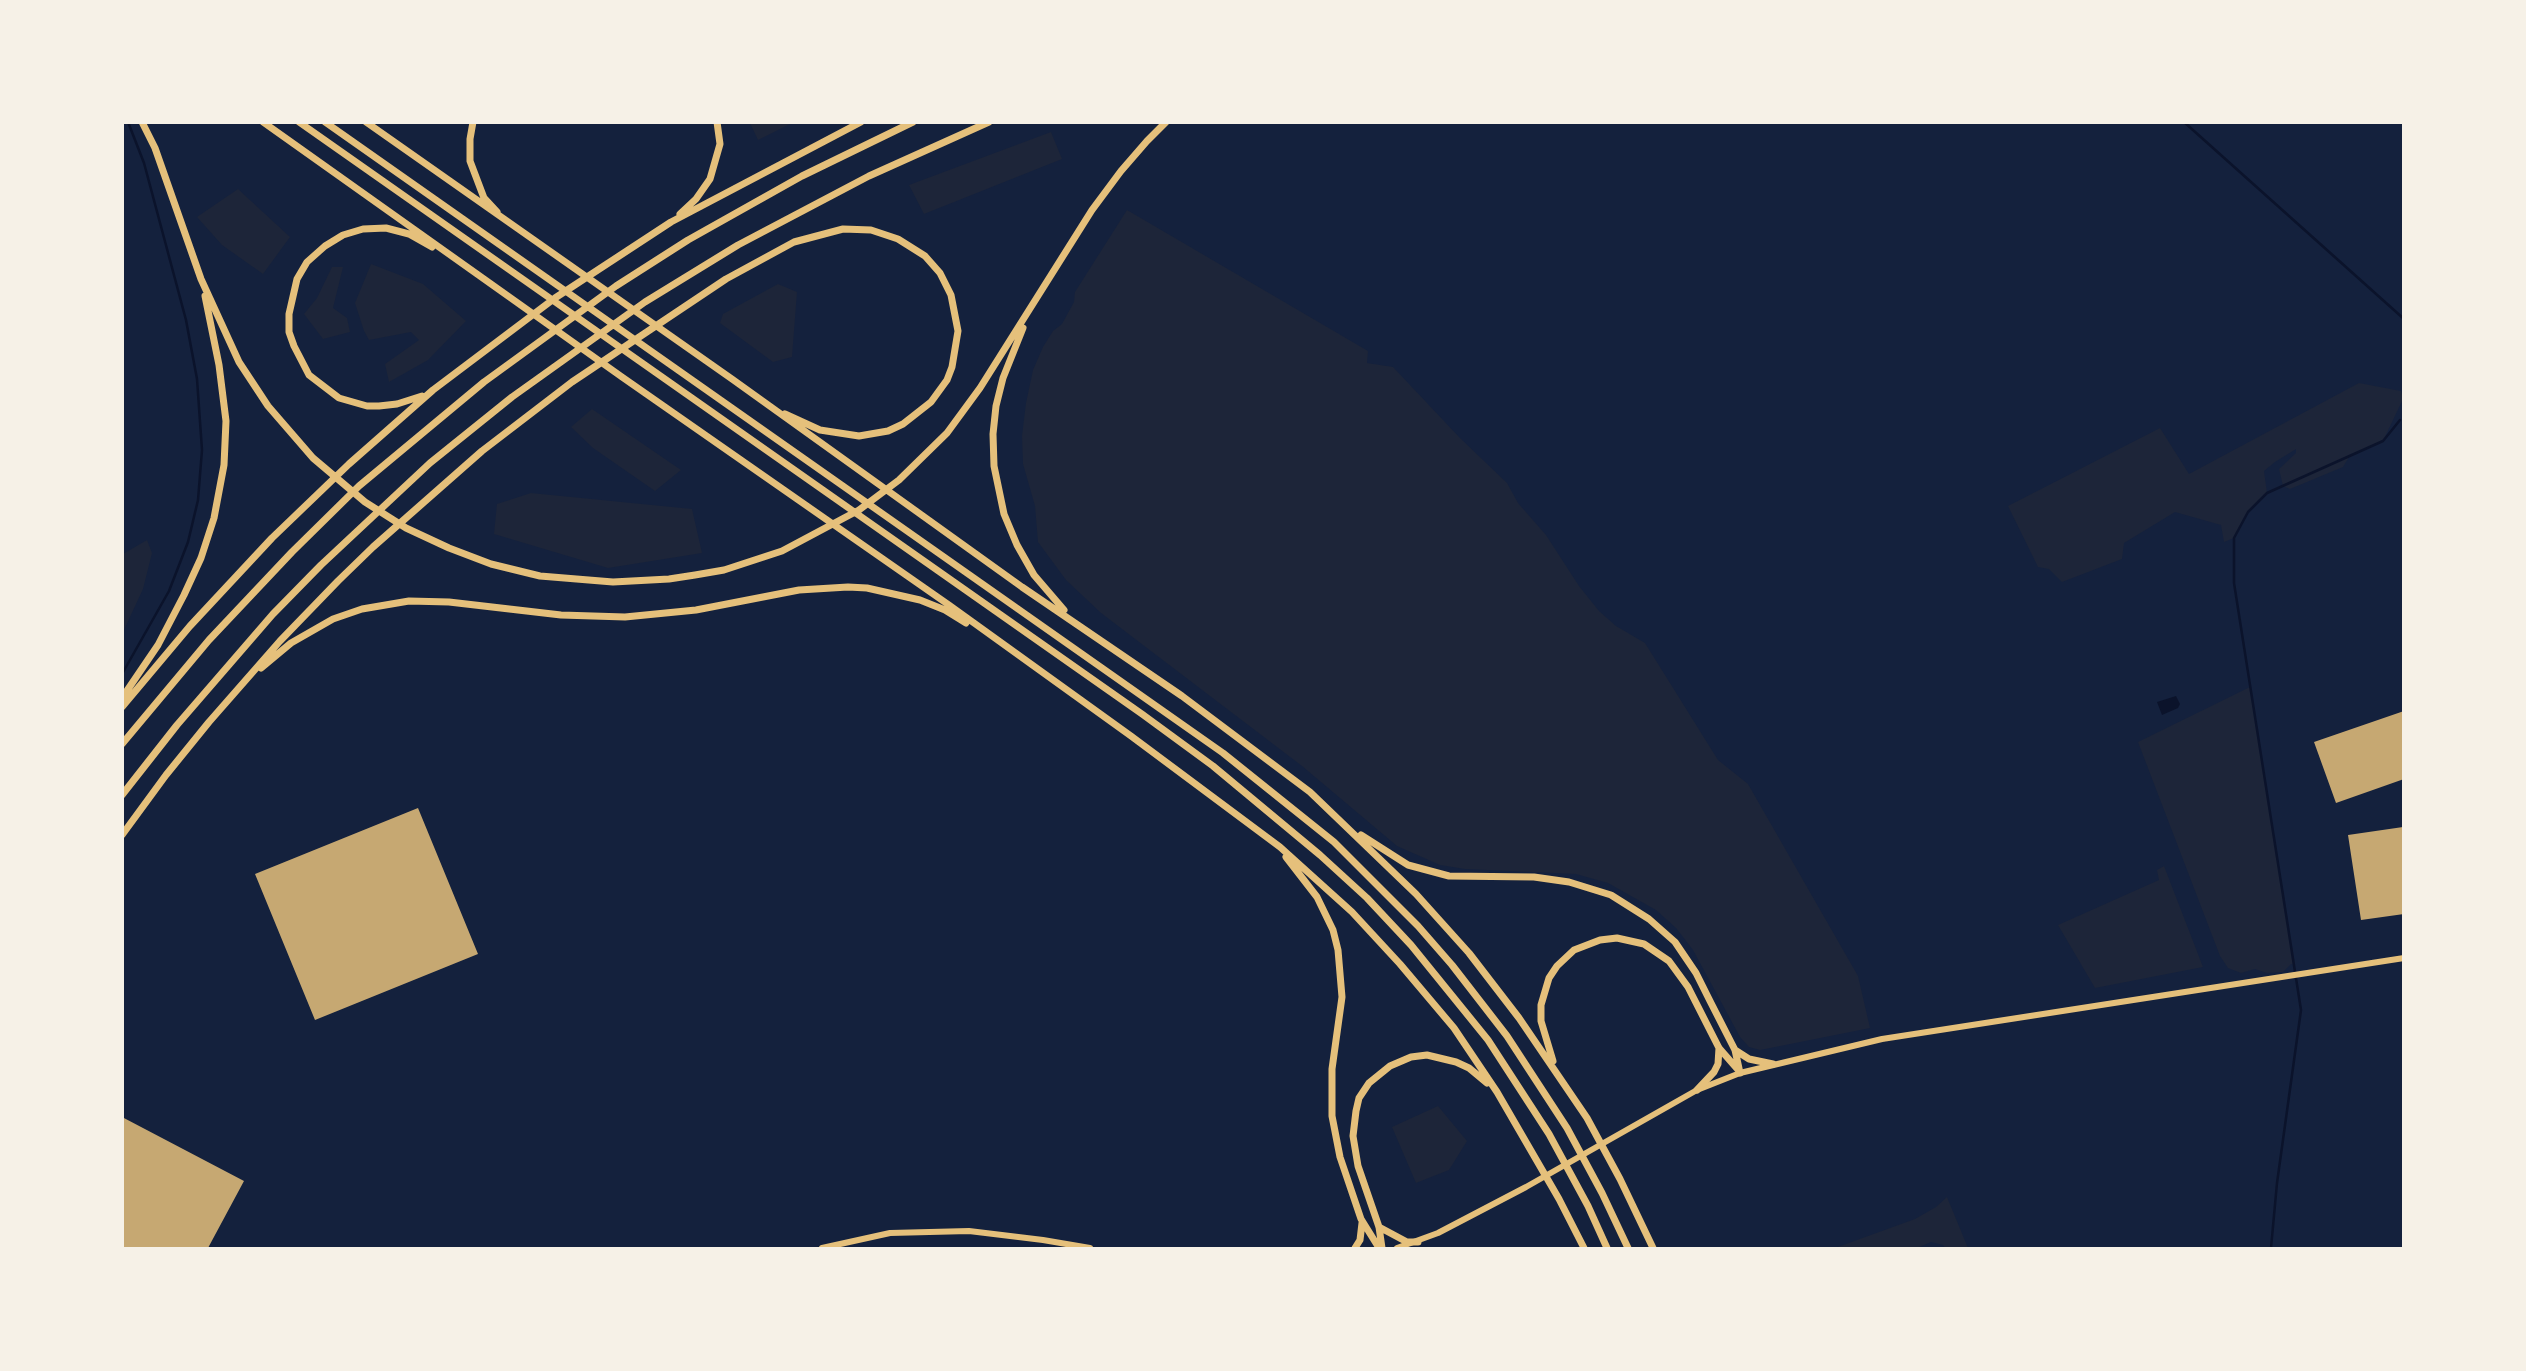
<!DOCTYPE html>
<html>
<head>
<meta charset="utf-8">
<style>
  body { margin:0 }
  #map { position:relative; width:2526px; height:1371px; overflow:hidden; background:#14213d; font-family:"IBM Plex Sans",sans-serif }
  canvas { display:block }
  .frame { position:absolute; inset:0; border:124px solid #f6f1e7; pointer-events:none }
</style>
</head>
<body>
<div id="map">
<canvas width="2526" height="1371"></canvas>
<div class="frame"></div>
</div>
<script>
const context = document.querySelector('canvas').getContext('2d');
context.lineJoin = 'round';
function paint(path, color) {
  context.fillStyle = color;
  context.fill(path, 'evenodd');
}
function toPath(rows) {
  const path = new Path2D();
  for (const r of rows) {
    path.moveTo(r[0], r[1]);
    for (let i = 2; i < r.length; i += 2) path.lineTo(r[i], r[i + 1]);
  }
  return path;
}
function trace(path, color, width, dash) {
  context.strokeStyle = color;
  context.lineWidth = width;
  context.lineCap = dash ? 'butt' : 'round';
  context.setLineDash(dash || []);
  context.stroke(path);
}
paint(toPath([
  [750,123,792,123,758,140],
  [1051,132,1062,159,924,214,909,185],
  [238,189,290,237,263,274,222,245,197,217],
  [1127,210,1368,351,1367,363,1393,367,1460,438,1507,483,1518,503,1546,535,1579,586,1599,611,1616,626,1645,643,1718,760,1748,784,1858,976,1870,1028,1760,1050,1749,1047,1740,1037,1693,950,1676,928,1656,910,1608,883,1576,874,1465,869,1440,865,1397,846,1302,766,1101,613,1066,580,1038,542,1035,506,1023,464,1022,436,1026,403,1033,370,1043,347,1053,331,1062,324,1074,302,1075,292],
  [371,264,423,284,466,321,428,360,389,382,385,364,419,340,411,332,369,340,364,331,355,303],
  [332,267,343,267,333,308,347,318,350,332,323,339,304,314,317,298],
  [778,284,797,292,792,357,773,362,720,323,723,314],
  [2359,383,2401,391,2403,399,2383,441,2349,457,2343,467,2290,489,2283,486,2279,469,2296,453,2296,449,2275,462,2264,471,2267,493,2248,512,2234,538,2224,542,2221,525,2175,512,2124,543,2122,559,2062,582,2049,569,2038,567,2008,506,2160,428,2189,474],
  [592,409,681,470,655,491,593,448,571,427],
  [531,493,692,509,702,553,608,568,494,534,497,504],
  [147,540,152,553,143,589,123,632,123,554],
  [2250,687,2295,965,2291,964,2283,972,2267,973,2255,969,2241,973,2228,968,2220,956,2138,742],
  [2164,866,2203,967,2095,988,2058,925,2159,880,2157,870],
  [1438,1106,1467,1141,1449,1170,1416,1183,1392,1127],
  [1947,1197,1968,1248,1945,1248,1943,1245,1931,1242,1917,1248,1835,1248,1915,1219,1936,1207]
]), '#1d2539');
paint(toPath([
  [2176,696,2180,704,2178,708,2162,715,2157,702]
]), '#0b132b');
trace(toPath([
  [2184,122,2404,319],
  [122,674,169,591,188,542,198,500,202,450,197,379,186,320,144,163,128,122],
  [2271,1248,2277,1183,2301,1010,2234,583,2234,538,2248,512,2267,493,2383,441,2400,420]
]), '#0b132b', 2.5);
paint(toPath([
  [2404,711,2404,779,2336,803,2314,742],
  [418,808,478,954,315,1020,255,874],
  [2403,827,2404,914,2361,920,2348,835],
  [122,1117,244,1181,208,1248,122,1248]
]), '#c6a872');
trace(toPath([
  [822,1248,890,1233,969,1231,1043,1240,1090,1248],
  [1397,1248,1438,1233,1526,1187,1697,1090,1740,1073,1882,1039,2404,958]
]), '#e5c07b', 6);
trace(toPath([
  [142,122,155,148,201,279,239,362,268,406,313,458,365,502,406,528,449,548,491,564,540,576,613,582,669,579,695,575,724,570,782,551,859,510,899,480,947,433,980,388,1092,210,1121,171,1147,141,1166,122],
  [263,122,622,377,949,605,1131,736,1280,847,1352,912,1400,964,1454,1028,1497,1092,1559,1199,1584,1248],
  [299,122,1142,714,1213,766,1320,855,1367,898,1411,945,1488,1040,1549,1134,1588,1206,1607,1248],
  [325,122,1223,753,1334,842,1418,926,1452,965,1507,1036,1567,1128,1602,1193,1628,1248],
  [366,122,732,379,1022,587,1182,696,1310,792,1416,894,1469,953,1519,1018,1587,1118,1620,1179,1653,1248],
  [473,122,470,139,470,161,484,198,497,212],
  [680,214,696,199,710,179,720,144,717,122],
  [1023,328,1003,378,996,406,993,434,994,466,1004,514,1017,545,1034,575,1064,610],
  [422,396,397,404,379,406,367,406,339,398,309,375,294,346,289,332,289,314,297,279,307,262,325,246,343,235,363,229,386,228,409,234,432,247],
  [261,668,291,643,333,619,362,609,409,601,449,602,561,615,625,617,696,610,799,590,848,587,867,588,920,600,945,610,966,623],
  [122,698,158,645,184,595,201,558,214,518,224,465,226,421,219,365,205,296],
  [122,707,190,626,272,538,349,464,433,390,555,298,671,222,861,122],
  [122,744,209,640,292,552,359,486,484,382,616,286,688,240,802,176,913,122],
  [122,795,177,725,273,614,321,565,430,463,512,397,645,302,738,245,869,176,989,122],
  [122,835,166,775,209,722,280,641,338,581,373,547,482,451,572,382,726,279,794,242,843,229,871,230,898,239,925,256,940,273,951,295,958,331,952,367,947,380,931,402,903,424,888,431,859,436,820,430,785,414],
  [1361,835,1408,865,1449,876,1534,877,1569,882,1611,895,1649,919,1675,942,1696,973,1710,1001,1735,1050,1740,1073],
  [1286,857,1317,897,1333,930,1338,950,1342,997,1332,1069,1332,1116,1340,1157,1361,1219,1379,1248],
  [1735,1050,1749,1059,1773,1064],
  [1553,1061,1541,1021,1541,1005,1549,978,1557,966,1574,950,1600,940,1617,938,1644,944,1669,961,1688,987,1719,1048,1740,1072],
  [1697,1090,1714,1072,1718,1064,1719,1048],
  [1379,1227,1407,1242,1418,1242],
  [1355,1248,1360,1240,1362,1223],
  [1382,1248,1379,1227,1358,1166,1353,1136,1356,1111,1359,1098,1369,1083,1390,1066,1411,1057,1427,1055,1456,1062,1469,1068,1487,1083]
]), '#e5c07b', 7);
</script>
</body>
</html>
